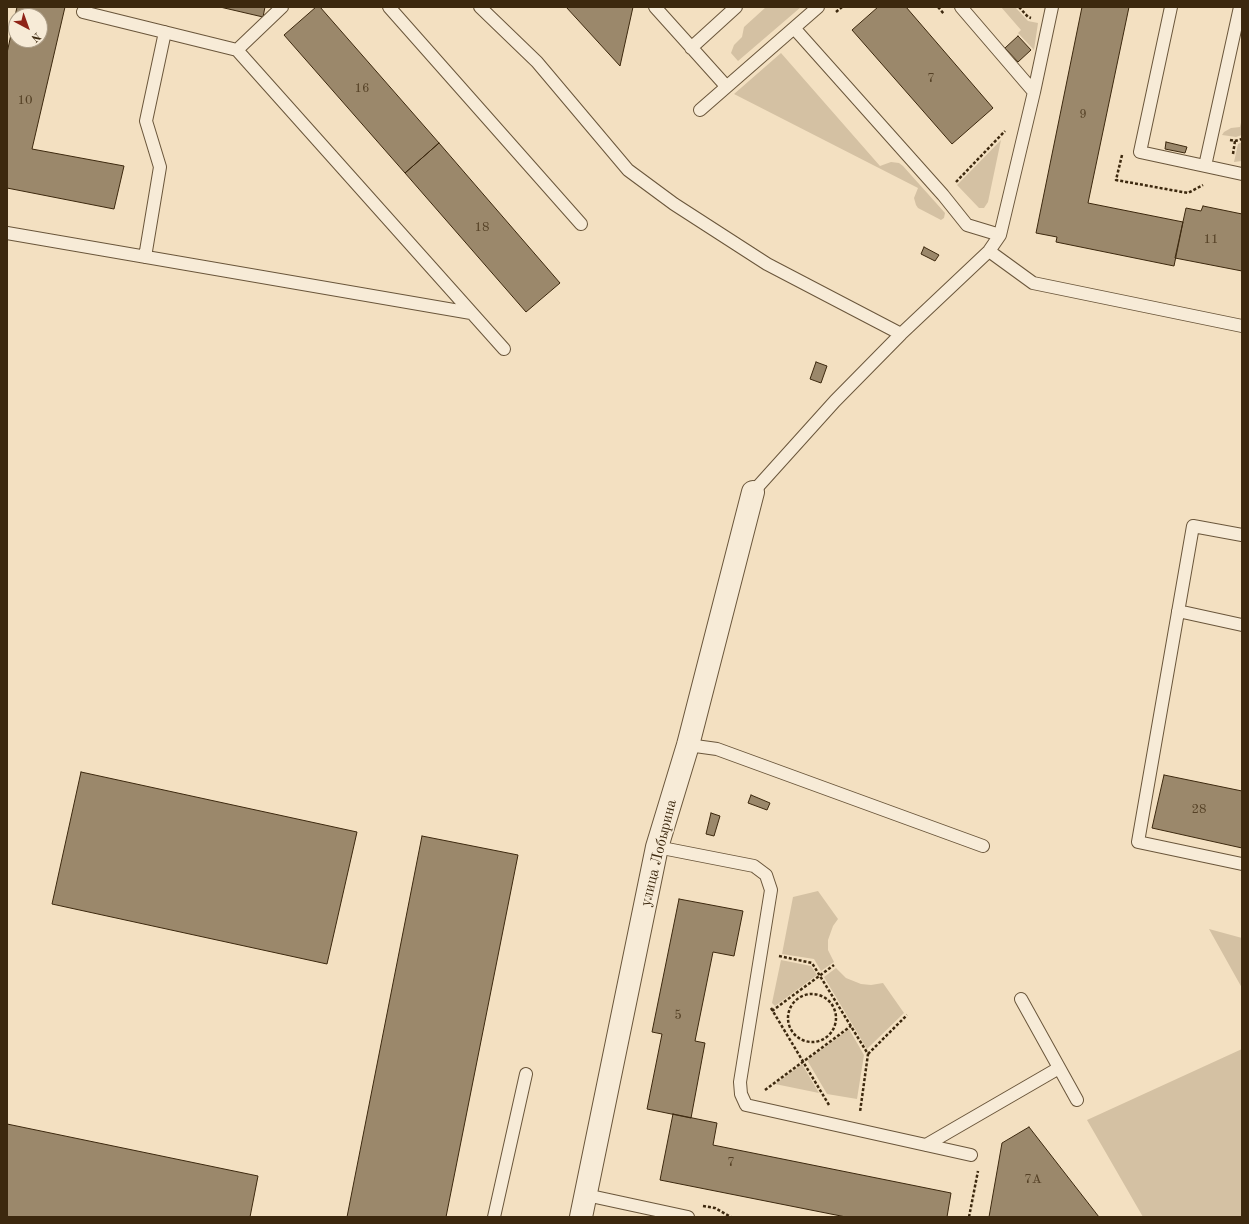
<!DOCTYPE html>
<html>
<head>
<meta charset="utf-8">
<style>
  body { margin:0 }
  #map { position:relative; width:1249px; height:1224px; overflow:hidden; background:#f3e0c1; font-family:"Old Standard TT",serif }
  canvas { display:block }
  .frame { position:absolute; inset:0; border:8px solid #3c280e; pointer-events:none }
  .north { position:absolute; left:8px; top:8px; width:40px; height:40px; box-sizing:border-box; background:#f7ebd7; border:1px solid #ac9d87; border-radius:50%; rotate:139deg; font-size:11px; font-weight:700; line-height:16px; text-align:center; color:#3c280e }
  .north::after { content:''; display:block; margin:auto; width:14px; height:18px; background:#8f2418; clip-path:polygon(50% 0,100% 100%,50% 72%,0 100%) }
</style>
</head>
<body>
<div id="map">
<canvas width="1249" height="1224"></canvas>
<div class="frame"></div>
<div class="north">N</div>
</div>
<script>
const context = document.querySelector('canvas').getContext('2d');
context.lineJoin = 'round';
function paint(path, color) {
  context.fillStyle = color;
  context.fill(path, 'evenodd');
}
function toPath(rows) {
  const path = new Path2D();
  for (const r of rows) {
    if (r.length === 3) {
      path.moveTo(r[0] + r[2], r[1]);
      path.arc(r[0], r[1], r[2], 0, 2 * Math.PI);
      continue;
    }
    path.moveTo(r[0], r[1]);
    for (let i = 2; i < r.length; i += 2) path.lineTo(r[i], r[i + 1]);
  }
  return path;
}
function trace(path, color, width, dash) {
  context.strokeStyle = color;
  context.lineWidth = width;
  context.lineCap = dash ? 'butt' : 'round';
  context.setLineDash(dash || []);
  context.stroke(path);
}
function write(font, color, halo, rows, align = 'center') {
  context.font = font + ' "Old Standard TT",serif';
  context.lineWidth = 3;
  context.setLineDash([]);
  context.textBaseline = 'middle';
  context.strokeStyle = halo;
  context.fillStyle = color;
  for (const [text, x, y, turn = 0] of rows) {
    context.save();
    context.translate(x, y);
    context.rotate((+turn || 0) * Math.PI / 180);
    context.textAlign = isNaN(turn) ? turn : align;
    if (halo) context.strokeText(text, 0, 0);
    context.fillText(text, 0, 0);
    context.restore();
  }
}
paint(toPath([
  [766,7,801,7,738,61,731,53,734,45,742,37,744,27],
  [1001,7,1015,7,1028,21,1038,23,1034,50,1018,33,1021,30],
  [781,53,880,166,891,162,899,163,903,166,945,213,944,218,941,220,918,208,916,205,914,198,918,188,734,94],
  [1242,118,1242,135,1236,137,1222,135,1224,132,1231,128,1240,127],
  [1001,140,988,202,984,208,979,208,957,185],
  [1242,142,1242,161,1234,162,1238,144],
  [818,891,838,919,833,926,828,940,828,950,834,962,821,971,814,959,782,954,793,897],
  [1209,929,1242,938,1242,988],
  [781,960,811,966,817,975,775,1006,772,1003],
  [836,968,846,978,861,984,871,985,883,983,904,1013,867,1049,824,977],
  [849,1029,864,1055,857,1099,827,1094,807,1060],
  [1242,1049,1242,1217,1143,1217,1087,1120],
  [802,1064,819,1093,775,1084]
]), '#d4c1a3');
const building = toPath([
  [17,7,65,7,32,149,124,166,114,209,7,188,7,53,17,7],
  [16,16,40,16,40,40,16,40,16,16],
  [220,7,265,7,263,17,220,7],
  [316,7,320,7,439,143,405,173,284,35,316,7],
  [566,7,633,7,620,66,566,7],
  [878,7,906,7,993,108,952,144,852,30,878,7],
  [1082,7,1129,7,1088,203,1183,222,1174,266,1056,242,1057,237,1036,233,1082,7],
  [1018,36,1031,50,1018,62,1005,48,1018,36],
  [1166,142,1187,147,1185,153,1165,149,1166,142],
  [439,143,560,283,526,312,405,173,439,143],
  [1203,206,1242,214,1242,271,1175,258,1186,208,1201,211,1203,206],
  [924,247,939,255,935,261,921,254,924,247],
  [816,362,827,366,821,383,810,379,816,362],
  [81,772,357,832,327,964,52,904,81,772],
  [1164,775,1242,791,1242,848,1152,828,1164,775],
  [751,795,770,803,767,810,748,803,751,795],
  [711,813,720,816,714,836,706,834,711,813],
  [422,836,518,855,446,1217,347,1217,422,836],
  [679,899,743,911,734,956,713,952,695,1041,705,1043,691,1118,647,1109,662,1034,652,1032,679,899],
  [673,1114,717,1123,713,1145,951,1193,947,1217,846,1217,660,1180,673,1114],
  [7,1124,258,1176,250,1217,7,1217,7,1124],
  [1029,1127,1099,1217,989,1217,1002,1143,1029,1127]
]);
paint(building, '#9b886b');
trace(building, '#3c280e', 1);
const lane = toPath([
  [389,7,581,224],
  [480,7,537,62,628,170,674,204,767,264,901,334],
  [655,7,726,86],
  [961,7,1034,92],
  [1171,7,1140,152,1205,166],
  [1240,7,1205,166,1242,174],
  [83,12,237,50,504,349],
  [794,28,943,195,967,225,1000,235],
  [691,48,736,7],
  [237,50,282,7],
  [700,110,818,7],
  [7,233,471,313],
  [989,251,1033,283,1242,326],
  [145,257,160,167,146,121,165,32],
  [753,492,835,401,901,334,989,251,1000,235,1034,92,1052,7],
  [1242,535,1193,526,1138,842,1242,864],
  [1178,611,1242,625],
  [688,745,717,749,983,846],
  [657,847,754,866,766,875,771,890,740,1082,741,1094,746,1105,971,1155],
  [1021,999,1077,1100],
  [926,1145,1059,1068],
  [586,1195,688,1217],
  [494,1217,526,1074]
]);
const street = toPath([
  [581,1217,657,847,688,745,753,492]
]);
trace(lane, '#6a563b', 14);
trace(street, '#6a563b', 24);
trace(toPath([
  [938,7,944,14],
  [1019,7,1028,17,1031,18],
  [836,12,842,7],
  [1230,140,1235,141,1242,139],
  [1233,154,1235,141],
  [1122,155,1116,180,1188,193,1203,185],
  [956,182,1005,131],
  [779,956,812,963,868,1054,860,1112],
  [812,1018,24],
  [771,1008,829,1105],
  [772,1011,834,965],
  [868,1054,907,1015],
  [765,1090,851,1026],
  [703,1206,715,1208,731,1217],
  [969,1217,978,1171]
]), '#3c280e', 2.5, [3, 2]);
trace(lane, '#f7ebd7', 12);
trace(street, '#f7ebd7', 22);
write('13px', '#544025', null, [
  ["7",931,79],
  ["16",362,89],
  ["10",25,101],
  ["9",1083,115],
  ["18",482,228],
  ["11",1211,240],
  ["28",1199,810],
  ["5",678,1016],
  ["7",731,1163],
  ["7А",1033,1180]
]);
write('15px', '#3c280e', '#f7ebd7', [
  ["улица Лобырина",659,853,-76]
]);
</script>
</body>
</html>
